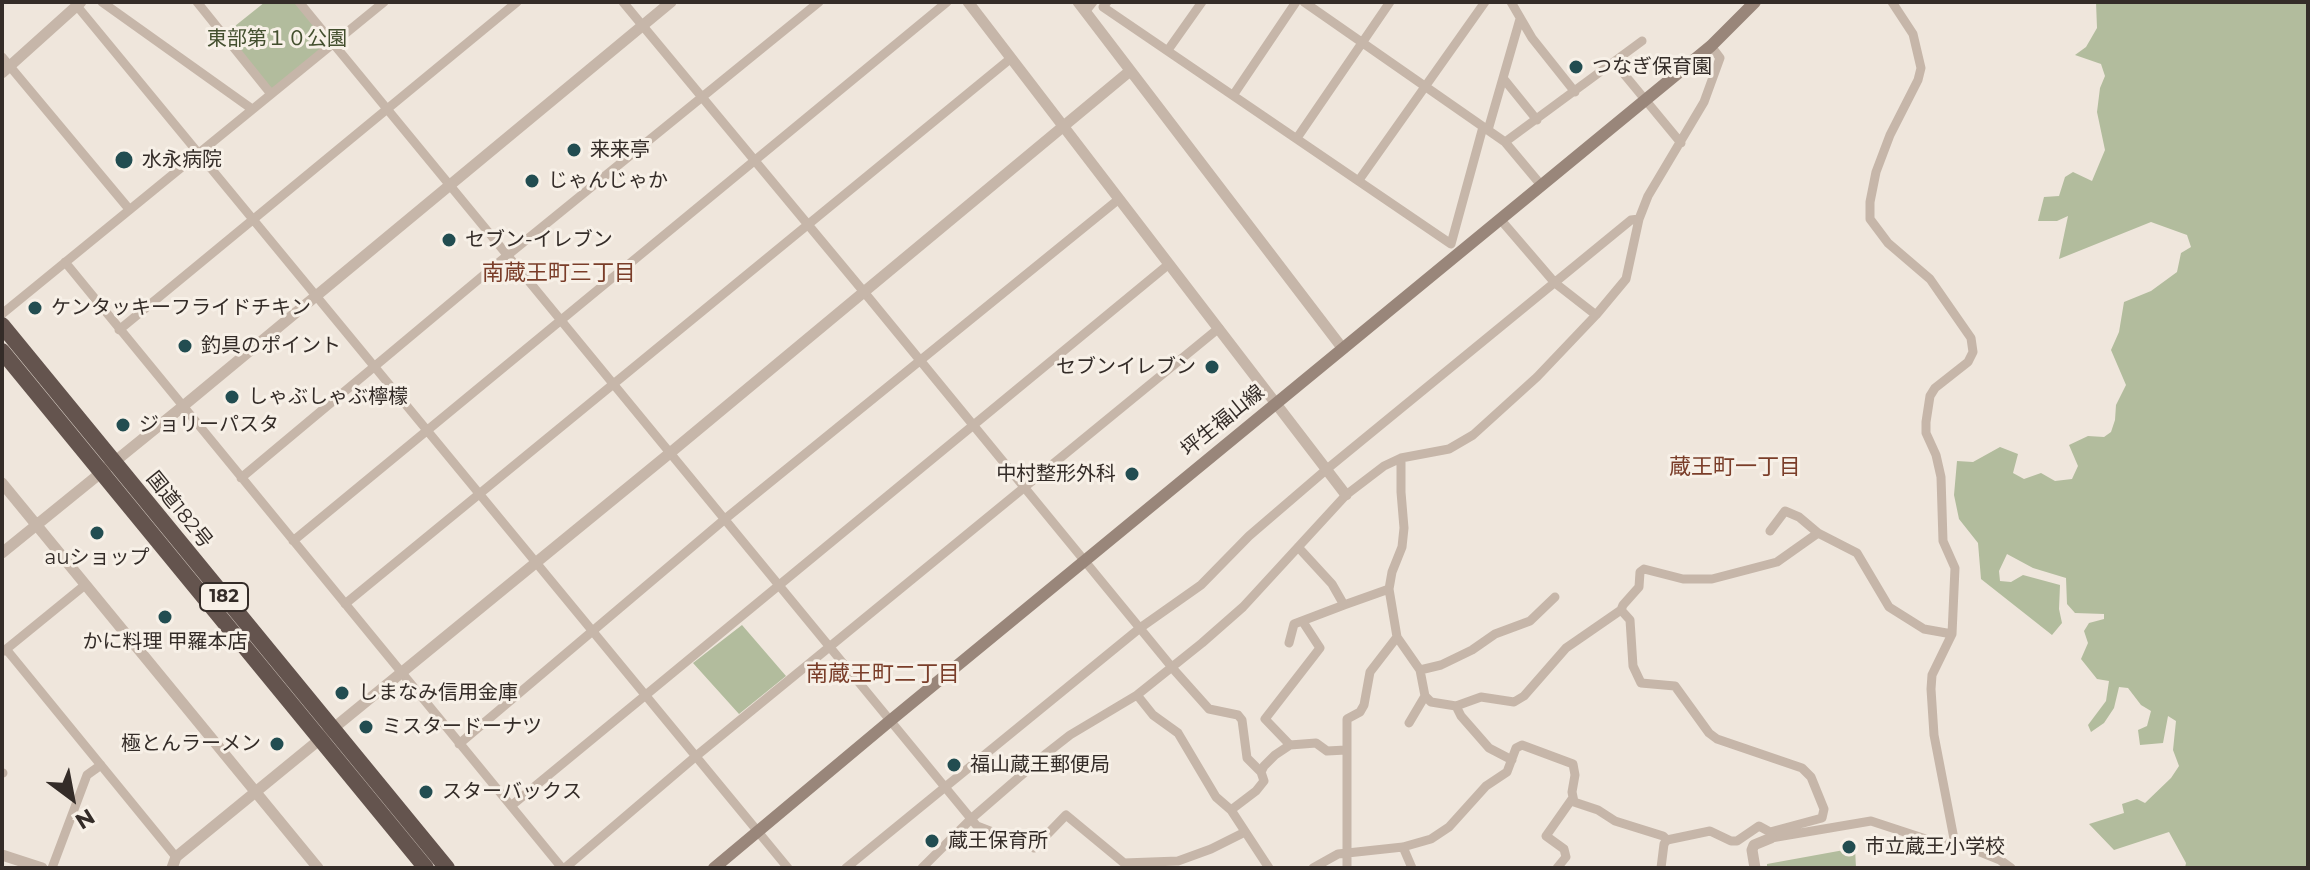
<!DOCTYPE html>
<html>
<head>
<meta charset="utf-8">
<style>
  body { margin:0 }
  #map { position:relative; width:2310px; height:870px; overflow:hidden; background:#efe6dc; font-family:Montserrat,sans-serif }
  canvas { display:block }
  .frame { position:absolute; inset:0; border:4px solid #342c28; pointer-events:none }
  .north { position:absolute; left:32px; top:758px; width:80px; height:80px; -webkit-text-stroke:6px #f7f0e7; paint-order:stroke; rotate:148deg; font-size:22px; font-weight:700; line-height:32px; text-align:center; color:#342c28 }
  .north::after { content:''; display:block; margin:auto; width:28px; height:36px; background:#342c28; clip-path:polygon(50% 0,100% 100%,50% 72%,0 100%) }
</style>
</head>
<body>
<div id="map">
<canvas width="2310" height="870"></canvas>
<div class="frame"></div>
<div class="north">N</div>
</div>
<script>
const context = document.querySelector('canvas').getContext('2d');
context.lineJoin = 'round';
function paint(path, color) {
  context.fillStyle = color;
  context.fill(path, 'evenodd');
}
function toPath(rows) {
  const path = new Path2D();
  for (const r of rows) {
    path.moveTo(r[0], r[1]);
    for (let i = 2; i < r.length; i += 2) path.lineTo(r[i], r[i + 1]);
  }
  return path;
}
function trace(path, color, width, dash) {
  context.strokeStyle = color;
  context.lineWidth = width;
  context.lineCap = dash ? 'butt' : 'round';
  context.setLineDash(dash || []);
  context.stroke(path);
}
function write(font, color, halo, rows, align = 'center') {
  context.font = font + ' Montserrat,"Noto Sans JP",sans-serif';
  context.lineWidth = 6;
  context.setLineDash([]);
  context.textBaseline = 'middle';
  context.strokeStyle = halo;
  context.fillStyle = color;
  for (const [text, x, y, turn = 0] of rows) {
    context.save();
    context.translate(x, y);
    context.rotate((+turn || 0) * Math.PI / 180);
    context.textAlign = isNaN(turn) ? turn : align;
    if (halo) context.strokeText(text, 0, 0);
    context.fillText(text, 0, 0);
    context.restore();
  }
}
paint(toPath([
  [265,2,297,2,331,43,271,92,225,34],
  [2096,2,2308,2,2308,868,2185,868,2186,863,2169,832,2114,850,2089,824,2124,813,2122,804,2137,799,2145,803,2171,778,2179,766,2173,750,2176,721,2168,716,2163,743,2140,745,2138,730,2147,726,2151,711,2141,705,2128,688,2119,687,2114,708,2104,723,2091,732,2088,725,2106,701,2109,681,2097,679,2081,659,2088,643,2084,631,2089,623,2104,619,2104,614,2075,613,2067,604,2066,578,2033,568,2007,554,1999,571,2000,581,2011,582,2023,575,2060,585,2059,609,2062,623,2052,635,1981,579,1978,543,1959,519,1954,495,1957,461,1973,462,2000,447,2018,454,2013,473,2024,479,2041,473,2055,481,2072,479,2078,466,2069,445,2088,436,2104,437,2111,432,2115,420,2116,405,2126,385,2111,350,2119,332,2124,302,2151,291,2177,272,2181,253,2191,247,2187,235,2151,222,2059,259,2068,216,2057,221,2038,221,2044,197,2059,196,2065,177,2073,172,2092,181,2105,150,2097,112,2100,88,2105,76,2101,64,2075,55,2086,47,2097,28],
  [742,625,786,676,739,714,693,663],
  [1855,848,1856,868,1767,868,1767,864]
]), '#b2bc9d');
trace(toPath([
  [102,2,252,109],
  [197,2,271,94],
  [299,2,977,826,1034,848,1066,815,1124,863,1178,861,1211,849,1245,832],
  [623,2,864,292,1175,671,1209,709,1238,715,1242,720,1247,758,1261,772],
  [1107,2,1103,7,1451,244,1483,127],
  [1304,2,1505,142],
  [1511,2,1532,38,1575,92],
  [1892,2,1913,34,1921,68,1918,80,1890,135,1876,172,1870,202,1870,219,1888,243,1930,279,1971,338,1973,352,1968,362,1935,388,1930,396,1926,422,1926,433,1936,455,1941,477,1943,541,1955,568,1952,634,1932,675,1931,689,1934,735,1955,844],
  [77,6,788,868],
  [1085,12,1093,2],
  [1168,50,1202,2],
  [2,57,129,209],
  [1614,62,1681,143],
  [1503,78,1537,120],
  [1234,94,1296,2],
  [1488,130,1520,19],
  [1297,138,1390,2],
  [1359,180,1485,2],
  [1541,185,1505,142,1642,41],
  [1500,219,1555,283,1596,315],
  [65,262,562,868],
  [2,314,384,2],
  [119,330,517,2],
  [1401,458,1401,492,1404,528,1402,547,1392,572,1389,589,1397,637,1420,670,1425,696,1409,723],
  [241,478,509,254,819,2],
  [1770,531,1785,511,1799,517,1818,533,1857,553,1889,607,1924,629,1952,634],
  [293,541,947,2],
  [1298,547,1332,584,1344,605,1389,589],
  [345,604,1010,59],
  [1303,622,1320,648,1265,719,1290,745,1316,743,1327,751,1346,750],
  [1289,643,1294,624,1344,605],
  [6,649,176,857],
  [4,651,85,585],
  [1420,670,1441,665,1472,650,1495,634,1530,621,1555,597],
  [1137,695,1153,715,1178,733,1216,797,1231,810,1269,868],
  [1425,696,1431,702,1456,706,1481,697,1514,702,1524,696,1566,648,1621,610],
  [1456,706,1461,716,1489,748,1512,760],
  [459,744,725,519,1119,199],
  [2,773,3,773],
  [511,806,1169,264],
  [1231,810,1256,791,1264,781,1261,772,1264,766,1275,755,1290,745],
  [1770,832,1822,818,1824,809,1811,777,1802,768,1717,739,1709,733,1675,686,1641,683,1633,666,1630,620,1621,610,1623,605,1639,587,1640,572,1644,569,1683,579,1712,579,1777,562,1818,533],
  [1403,847,1412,868],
  [52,868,87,775,101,765],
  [565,868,695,757,1219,328],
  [846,868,1140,628,1201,585,1249,536,1327,469,1631,220,1639,219],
  [922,868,972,818,1047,753,1070,735,1137,695,1202,643,1243,607,1346,495,1384,466,1401,458,1449,449,1473,435,1537,377,1596,315,1626,279,1639,219,1648,196,1704,102,1720,58,1711,46],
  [1313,868,1338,854,1403,847,1431,839,1449,827,1486,786,1507,772,1516,748,1522,745,1573,764,1575,775,1572,792,1574,802,1598,810,1615,821,1663,836,1667,840],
  [1347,868,1347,719,1360,712,1364,705,1370,672,1397,637],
  [1557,868,1566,857,1564,849,1546,836,1572,799],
  [1661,868,1664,844,1667,840,1710,831,1731,841,1737,841,1759,826,1770,832,1771,838,1871,821,1938,843,1968,847,2000,860,2011,868]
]), '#c6b6a9', 9);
trace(toPath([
  [968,2,1346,495],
  [1078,2,1343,349],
  [2,73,81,2],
  [2,483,318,868],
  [2,553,182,407,671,2],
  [2,855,42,868],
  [172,868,176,857,670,453,1130,71],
  [1755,868,1752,850,1754,845,1771,838]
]), '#c6b6a9', 11);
trace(toPath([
  [714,868,891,720,1711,46,1755,2]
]), '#99867a', 12);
trace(toPath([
  [2,325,447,868],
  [2,351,426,868]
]), '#64544e', 16);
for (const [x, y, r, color] of [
  [1576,67,8,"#224d51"],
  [574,150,8,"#224d51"],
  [124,160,10,"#224d51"],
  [532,181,8,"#224d51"],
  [449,240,8,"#224d51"],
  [35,308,8,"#224d51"],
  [185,346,8,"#224d51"],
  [1212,367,8,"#224d51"],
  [232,397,8,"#224d51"],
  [123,425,8,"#224d51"],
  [1132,474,8,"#224d51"],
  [97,533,8,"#224d51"],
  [165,617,8,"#224d51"],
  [342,693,8,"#224d51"],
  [366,727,8,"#224d51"],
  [277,744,8,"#224d51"],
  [954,765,8,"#224d51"],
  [426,792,8,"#224d51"],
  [932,841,8,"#224d51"],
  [1849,847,8,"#224d51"]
]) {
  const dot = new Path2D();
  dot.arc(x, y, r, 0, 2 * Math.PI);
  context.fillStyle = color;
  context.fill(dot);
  trace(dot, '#f7f0e7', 3);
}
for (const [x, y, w] of [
  [224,597,48]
]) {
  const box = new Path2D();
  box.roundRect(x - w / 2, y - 14, w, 28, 6);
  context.fillStyle = '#f7f0e7';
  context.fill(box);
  trace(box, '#342c28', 2);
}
write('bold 18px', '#342c28', null, [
  ["182",224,597]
]);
write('20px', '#434f2e', '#f7f0e7', [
  ["東部第１０公園",277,39]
]);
write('20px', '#342c28', '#f7f0e7', [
  ["つなぎ保育園",1592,67],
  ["来来亭",590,150],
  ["水永病院",142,160],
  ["じゃんじゃか",548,181],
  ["セブン-イレブン",465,240],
  ["ケンタッキーフライドチキン",51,308],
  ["釣具のポイント",201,346],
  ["セブンイレブン",1196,367,"right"],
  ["しゃぶしゃぶ檸檬",248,397],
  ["ジョリーパスタ",139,425],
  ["中村整形外科",1116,474,"right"],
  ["auショップ",97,558,"center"],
  ["かに料理 甲羅本店",165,642,"center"],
  ["しまなみ信用金庫",358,693],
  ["ミスタードーナツ",382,727],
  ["極とんラーメン",261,744,"right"],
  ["福山蔵王郵便局",970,765],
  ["スターバックス",442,792],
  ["蔵王保育所",948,841],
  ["市立蔵王小学校",1865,847]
], 'left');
write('20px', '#342c28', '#f7f0e7', [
  ["坪生福山線",1223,421,-39],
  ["国道182号",179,510,51]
]);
write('22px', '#7a3d29', '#f7f0e7', [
  ["南蔵王町三丁目",559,274],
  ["蔵王町一丁目",1735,468],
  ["南蔵王町二丁目",883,675]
]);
</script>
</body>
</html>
